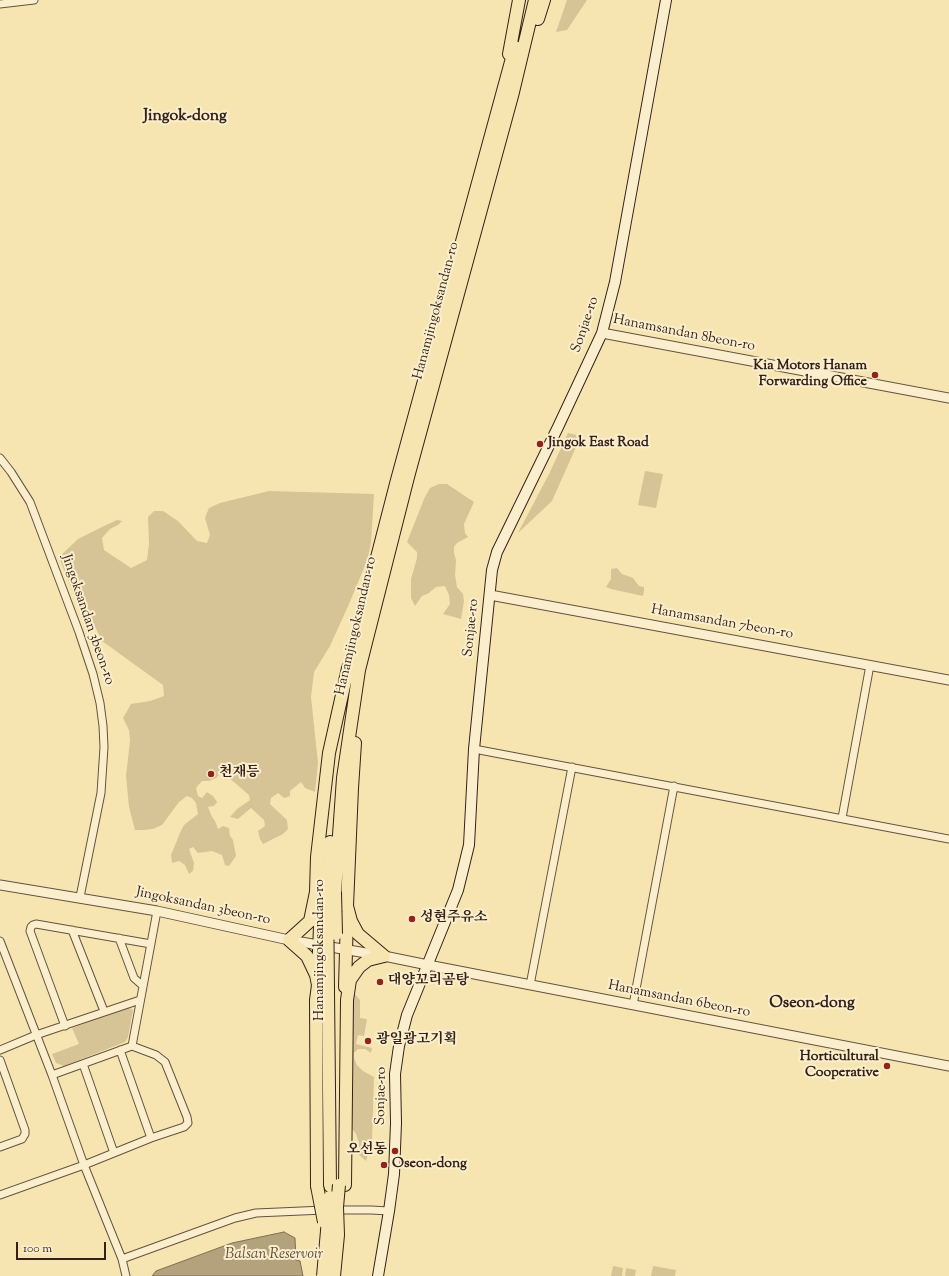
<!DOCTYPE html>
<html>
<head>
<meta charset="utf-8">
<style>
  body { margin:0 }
  #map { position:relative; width:949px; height:1276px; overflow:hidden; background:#f7e5b1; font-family:"Sorts Mill Goudy",serif }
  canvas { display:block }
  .scale { position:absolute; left:16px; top:1242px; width:90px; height:18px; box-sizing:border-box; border:2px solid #332119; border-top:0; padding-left:5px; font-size:12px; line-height:14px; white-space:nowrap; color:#332119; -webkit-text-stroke:3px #faeecc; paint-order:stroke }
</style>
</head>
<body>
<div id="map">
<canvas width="949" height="1276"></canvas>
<div class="scale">100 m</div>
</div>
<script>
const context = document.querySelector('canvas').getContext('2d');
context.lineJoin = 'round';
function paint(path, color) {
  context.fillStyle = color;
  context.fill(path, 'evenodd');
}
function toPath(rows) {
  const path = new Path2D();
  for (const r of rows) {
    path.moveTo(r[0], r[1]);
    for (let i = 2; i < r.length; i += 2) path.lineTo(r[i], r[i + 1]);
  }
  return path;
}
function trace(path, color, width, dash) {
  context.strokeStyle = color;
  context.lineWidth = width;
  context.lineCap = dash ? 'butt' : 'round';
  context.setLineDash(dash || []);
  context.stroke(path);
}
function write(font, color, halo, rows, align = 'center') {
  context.font = font + ' "Sorts Mill Goudy","Noto Serif KR",serif';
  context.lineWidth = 4;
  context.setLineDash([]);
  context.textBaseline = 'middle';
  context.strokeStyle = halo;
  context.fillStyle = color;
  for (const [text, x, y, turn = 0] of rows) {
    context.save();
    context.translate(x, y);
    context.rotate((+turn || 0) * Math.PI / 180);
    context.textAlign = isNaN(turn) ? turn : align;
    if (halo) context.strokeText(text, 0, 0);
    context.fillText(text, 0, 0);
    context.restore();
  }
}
paint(toPath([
  [567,0,587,0,567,30,556,32],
  [568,433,581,436,552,501,518,533,549,474],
  [645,471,663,474,656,508,638,505],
  [439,484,447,484,474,502,464,524,465,533,468,537,457,543,454,547,454,553,456,560,455,575,457,587,463,594,464,601,461,619,443,614,450,604,449,595,445,586,436,587,429,593,422,596,415,606,411,598,411,579,417,558,417,552,407,542,424,499,430,488],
  [269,491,374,494,371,543,367,561,349,604,330,646,314,672,311,697,318,763,315,792,305,788,301,782,290,791,290,796,284,798,278,793,271,798,270,804,287,820,288,829,283,834,263,844,260,839,258,831,265,826,264,820,251,808,238,819,230,817,237,809,250,800,249,795,222,772,216,778,209,781,202,781,196,788,198,796,202,798,207,792,213,796,217,802,214,806,208,807,212,817,215,821,218,829,223,826,229,828,230,836,233,840,236,856,229,866,225,865,222,855,212,851,198,853,193,847,189,849,194,863,193,871,189,874,185,865,179,861,172,863,171,855,180,833,184,825,198,814,196,803,192,798,187,796,179,802,162,825,153,829,144,830,135,830,129,807,126,776,130,741,129,730,123,718,131,704,150,701,164,696,163,685,102,641,87,610,79,608,59,557,78,539,104,526,117,520,122,521,118,525,110,529,102,538,104,550,131,568,147,560,149,544,148,517,154,511,163,511,178,521,197,541,207,543,210,535,205,518,209,508,220,503],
  [617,568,622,574,633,578,639,586,644,587,644,591,643,596,611,589,606,587,611,579,611,569],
  [355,994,360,1000,360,1018,367,1019,364,1036,358,1035,356,1044,372,1048,371,1053,365,1049,358,1049,354,1053,354,1058,357,1065,363,1071,374,1077,372,1141,366,1161,359,1155,359,1143,356,1134,350,1126,350,1058,353,1023,352,998],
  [128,1007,133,1010,128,1037,125,1042,64,1066,56,1063,52,1054,79,1044,72,1028],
  [613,1266,623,1268,622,1276,611,1276],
  [653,1266,676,1270,675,1276,651,1276],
  [626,1268,636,1270,635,1276,625,1276]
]), '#d6c497');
const water = toPath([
  [284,1232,295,1238,296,1260,300,1261,303,1276,152,1276,156,1271,232,1243,284,1232]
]);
paint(water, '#b4a27d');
trace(water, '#806e55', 1);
const minor = toPath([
  [0,4,34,0],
  [0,458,11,472,30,502,79,632,93,674,100,703,103,726,104,747,101,793,80,897],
  [474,749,949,839],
  [842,818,870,665],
  [72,930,104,1011],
  [119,938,134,978,143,986],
  [0,941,52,1075,84,1165,122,1259,126,1276],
  [530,985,572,767],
  [633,1005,674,786],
  [65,1026,30,931,31,927,33,925,36,924,151,944],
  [132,1046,157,911],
  [0,1050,36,1035,140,1000],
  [120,1050,151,1138],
  [0,1060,25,1130,25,1134,22,1139,0,1147],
  [83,1064,114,1153],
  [0,1195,84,1165,151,1138,184,1127,188,1123,187,1117,165,1062,156,1055,132,1046,52,1075],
  [334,1210,371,1210,389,1211],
  [122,1259,235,1218,256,1213,324,1210]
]);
const tertiary = toPath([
  [602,333,949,398],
  [490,595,949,680],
  [0,885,157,911,289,940,384,956,428,965,949,1066]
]);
const secondary = toPath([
  [378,1276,389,1211,394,1174,396,1123,395,1074,399,1046,407,1015,458,890,469,845,474,749,492,570,497,552,558,427,602,333,615,282,666,0]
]);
const trunk = toPath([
  [538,19,544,0],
  [509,54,519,0],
  [351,677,356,643,366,600,397,480,515,47],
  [355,743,352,788,347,906,351,921,358,934,384,956],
  [327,891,330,842],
  [335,892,343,778,359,670,408,477,512,96,535,0],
  [317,905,320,926,318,976],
  [345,987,347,915],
  [328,990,330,1186],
  [345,1185,347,1000,350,980,359,967,368,960,384,956],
  [317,1186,316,1000,318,985,316,975,307,956,289,940,310,921,316,892,317,857,329,753,348,668]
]);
trace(minor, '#64523f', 9);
trace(tertiary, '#64523f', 11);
trace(secondary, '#332119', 12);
trace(trunk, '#332119', 14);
trace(minor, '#faeecc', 7);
trace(tertiary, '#faeecc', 9);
trace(secondary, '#faeecc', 10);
trace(trunk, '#f7e5b1', 12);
const trunkBridge = toPath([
  [327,891,328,990],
  [335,892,336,934],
  [317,1186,324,1222],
  [323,1276,330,1197],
  [334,1276,338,1235,337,1207,339,1185]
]);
trace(trunkBridge, '#332119', 14, []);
trace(trunkBridge, '#f7e5b1', 12);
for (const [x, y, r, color] of [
  [875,375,4,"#8f2418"],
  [540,444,4,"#8f2418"],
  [211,774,4,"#8f2418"],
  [412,919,4,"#8f2418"],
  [380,982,4,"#8f2418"],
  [368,1041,4,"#8f2418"],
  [887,1066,4,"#8f2418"],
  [395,1151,4,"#8f2418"],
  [384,1165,4,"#8f2418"]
]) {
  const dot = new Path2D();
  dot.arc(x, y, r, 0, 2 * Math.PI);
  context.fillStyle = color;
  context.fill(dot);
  trace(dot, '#faeecc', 1.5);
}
write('14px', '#332119', '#faeecc', [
  ["Hanamjingoksandan-ro",437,311,-75],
  ["Sonjae-ro",586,325,-71],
  ["Hanamsandan 8beon-ro",684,334,11],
  ["Jingoksandan 3beon-ro",87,620,71],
  ["Hanamsandan 7beon-ro",722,623,10],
  ["Hanamjingoksandan-ro",357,626,-77],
  ["Sonjae-ro",472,628,-84],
  ["Jingoksandan 3beon-ro",203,907,12],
  ["Hanamjingoksandan-ro",321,950,-90],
  ["Hanamsandan 6beon-ro",679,1000,11],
  ["Sonjae-ro",382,1096,-89]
]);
write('bold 14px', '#332119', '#faeecc', [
  ["Kia Motors Hanam",867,367,"right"],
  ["Forwarding Office",867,383,"right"],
  ["Jingok East Road",548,444],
  ["천재등",219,774],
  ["성현주유소",420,919],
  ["대양꼬리곰탕",388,982],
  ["광일광고기획",376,1041],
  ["Horticultural",879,1058,"right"],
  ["Cooperative",879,1074,"right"],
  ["오선동",387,1151,"right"],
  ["Oseon-dong",392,1165]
], 'left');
write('italic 15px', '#604e3c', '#faeecc', [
  ["Balsan Reservoir",274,1255]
]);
write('bold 16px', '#332119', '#faeecc', [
  ["Jingok-dong",185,117],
  ["Oseon-dong",812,1004]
]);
</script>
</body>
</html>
